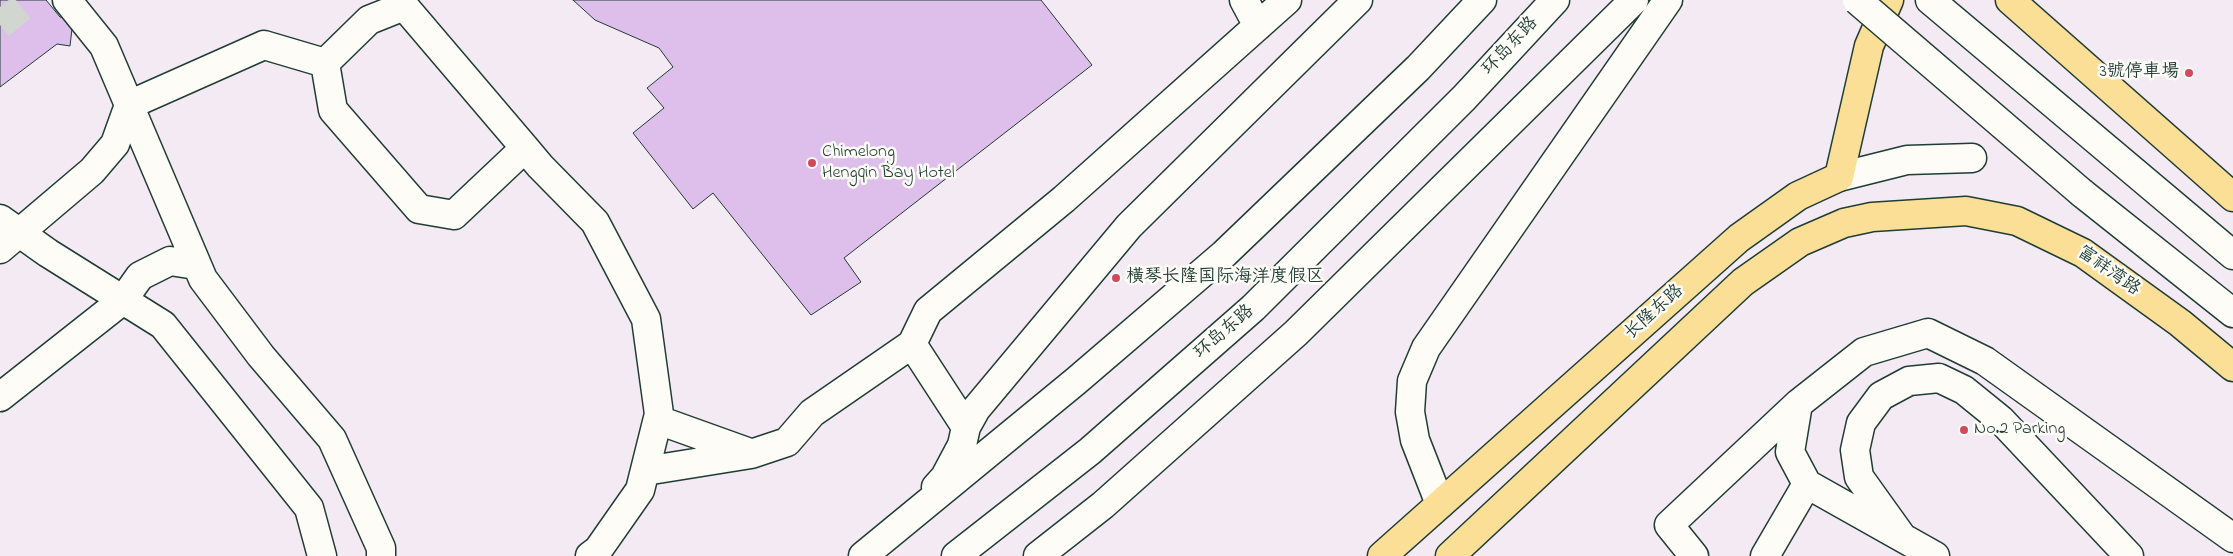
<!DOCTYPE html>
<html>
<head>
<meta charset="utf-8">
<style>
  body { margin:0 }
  canvas { display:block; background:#fdfcf7 }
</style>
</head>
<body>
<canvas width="2233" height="556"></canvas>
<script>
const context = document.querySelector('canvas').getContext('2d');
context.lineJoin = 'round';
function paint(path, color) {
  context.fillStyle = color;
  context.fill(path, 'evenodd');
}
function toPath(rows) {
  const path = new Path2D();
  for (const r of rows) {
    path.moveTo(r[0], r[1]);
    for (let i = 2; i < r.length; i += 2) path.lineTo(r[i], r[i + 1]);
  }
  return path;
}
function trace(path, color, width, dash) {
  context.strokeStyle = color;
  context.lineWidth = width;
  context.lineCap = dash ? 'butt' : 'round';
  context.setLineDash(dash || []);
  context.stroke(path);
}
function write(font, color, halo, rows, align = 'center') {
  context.font = font + ' "Indie Flower","LXGW WenKai TC",sans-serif';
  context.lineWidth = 5;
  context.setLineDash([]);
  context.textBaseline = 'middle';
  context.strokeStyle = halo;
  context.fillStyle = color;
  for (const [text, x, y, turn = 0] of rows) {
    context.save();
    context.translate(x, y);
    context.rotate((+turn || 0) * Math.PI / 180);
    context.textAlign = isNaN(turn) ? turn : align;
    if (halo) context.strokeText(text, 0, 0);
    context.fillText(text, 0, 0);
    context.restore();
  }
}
paint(toPath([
  [0,0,2233,0,2233,556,0,556]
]), '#f4eaf3');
const building = toPath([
  [0,0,46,0,60,17,73,20,70,46,57,44,0,87,0,0],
  [573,0,1041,0,1092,65,844,258,861,282,811,315,713,193,693,209,633,133,664,108,647,88,673,67,659,48,595,20,573,0]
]);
paint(building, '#debfeb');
trace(building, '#1f3d34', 1);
trace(toPath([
  [0,25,31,0]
]), '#d1d6d0', 28, [28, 14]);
const minor = toPath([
  [67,0,104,46,203,279,261,356,332,439,381,548,381,556],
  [1244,0,1258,26],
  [1930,0,2233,255],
  [525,148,454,215,419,209,333,110,325,63,369,20,404,6,525,148,540,166,595,222,646,319,659,414,640,490,598,550,590,556],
  [1839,177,1907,160,1972,158],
  [2082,193,2233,313],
  [0,219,48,253,163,325,309,508,322,556],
  [0,249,92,171,115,144,129,105,264,45,325,63],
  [912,344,966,427],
  [0,397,123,300,140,276,170,261,196,265],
  [658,420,750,453],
  [645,471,751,454,787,442,812,413,912,344,928,311,1064,199,1287,0],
  [1807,484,1935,556],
  [936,487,945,477,962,445,966,427,976,409,1129,226,1358,0],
  [1440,504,1415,440,1410,412,1412,381,1426,348,1668,0],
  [1902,537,1859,477,1855,450,1861,423,1881,396,1909,381,1939,378,1964,390,2001,420,2129,556],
  [863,556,1076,381,1223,255,1418,68,1482,0],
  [956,556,1090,451,1253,308,1464,98,1555,0],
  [1038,556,1103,505,1296,333,1634,0],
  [1694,556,1669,525,1798,404,1864,352,1928,333,1985,361,2233,538],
  [1765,556,1807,484,1790,452,1798,404]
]);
const major = toPath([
  [2010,0,2233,197],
  [1382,556,1739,238,1798,196,1839,177,1869,46,1889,0],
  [1450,556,1743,282,1800,242,1844,223,1872,217,1966,211,2017,221,2083,253,2180,323,2233,367]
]);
trace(minor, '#1f3d34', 31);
trace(major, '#1f3d34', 31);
trace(minor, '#fdfcf7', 28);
trace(major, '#fbdf96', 28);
const minorBridge = toPath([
  [1857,0,2082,193]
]);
trace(minorBridge, '#1f3d34', 31, []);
trace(minorBridge, '#fdfcf7', 28);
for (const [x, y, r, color] of [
  [2189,73,5,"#d1495b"],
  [812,163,5,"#d1495b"],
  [1116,278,5,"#d1495b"],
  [1964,430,5,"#d1495b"]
]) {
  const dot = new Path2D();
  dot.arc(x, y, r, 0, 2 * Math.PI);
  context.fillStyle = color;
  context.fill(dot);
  trace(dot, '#fdfcf7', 2);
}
write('18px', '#1f3d34', '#fdfcf7', [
  ["环岛东路",1511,47,-47],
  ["富祥湾路",2108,272,35],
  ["长隆东路",1655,313,-42],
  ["环岛东路",1225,333,-41]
]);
write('18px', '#1f3d34', '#fdfcf7', [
  ["3號停車場",2179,73,"right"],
  ["Chimelong",822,153],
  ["Hengqin Bay Hotel",822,174],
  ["横琴长隆国际海洋度假区",1126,278],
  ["No.2 Parking",1974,430]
], 'left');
</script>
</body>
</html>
